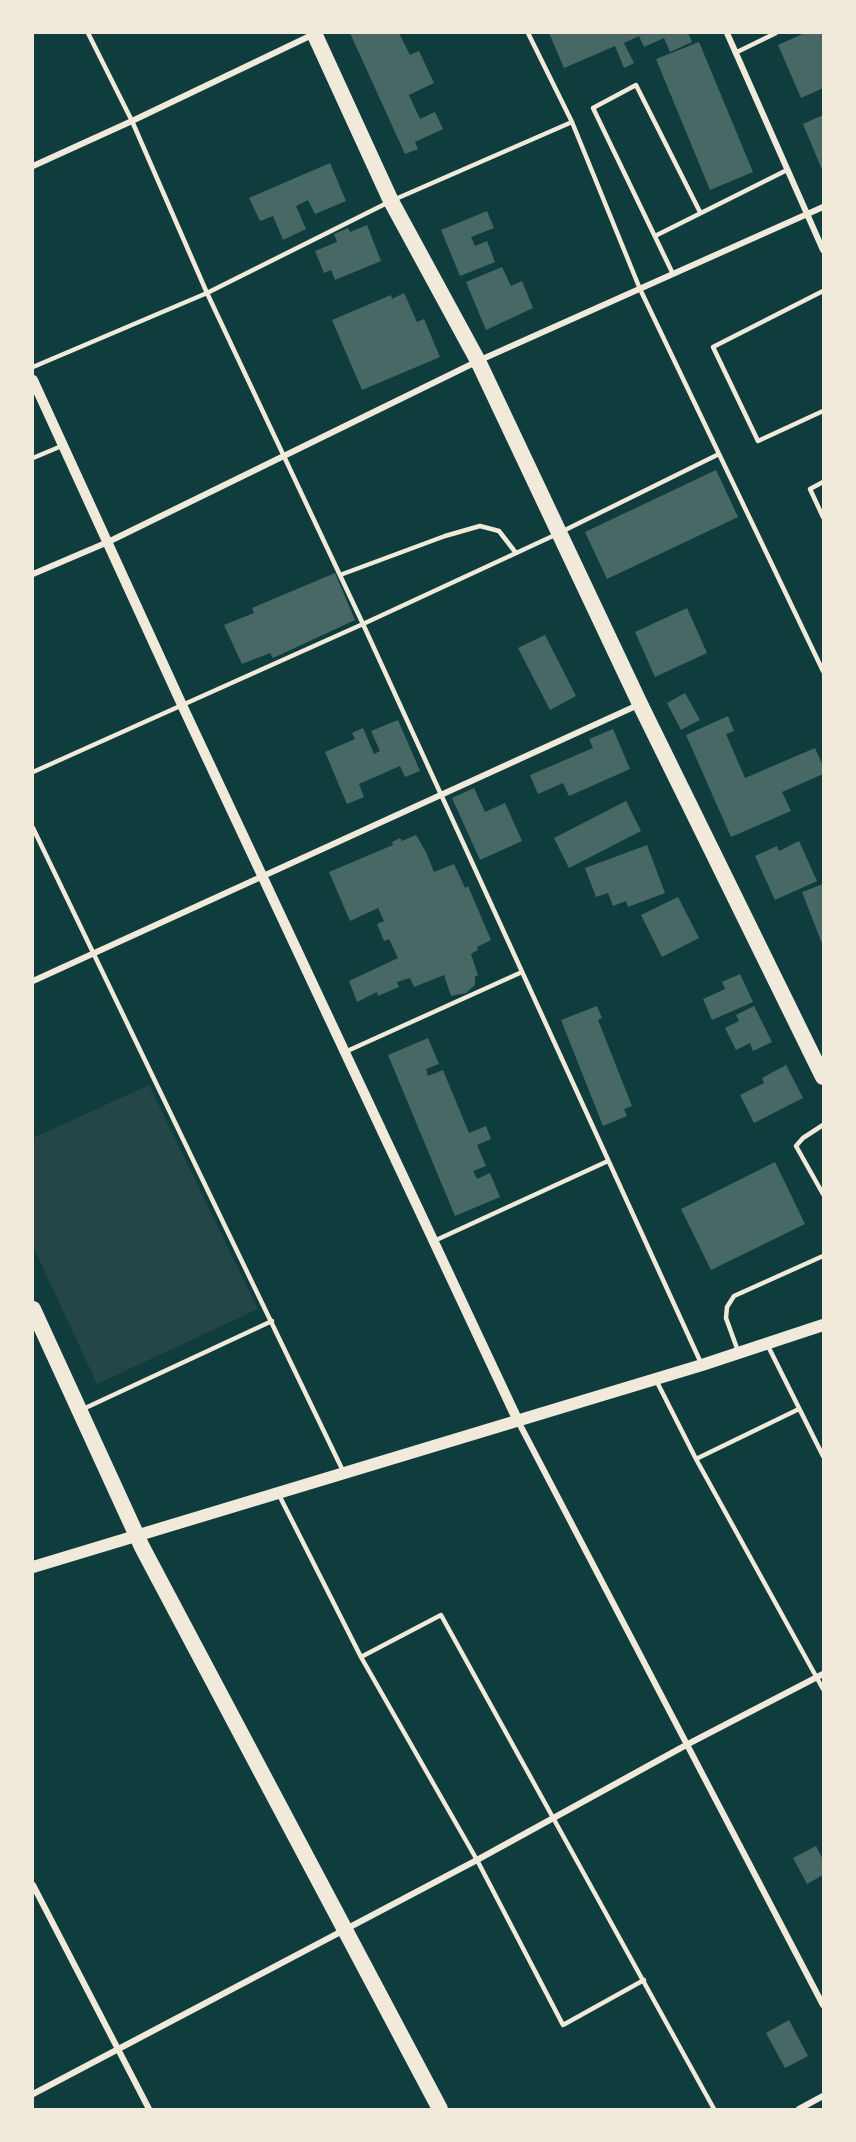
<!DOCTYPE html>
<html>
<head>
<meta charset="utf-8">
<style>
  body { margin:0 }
  #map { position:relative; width:856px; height:2142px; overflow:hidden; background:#0f3d3e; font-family:"PT Serif",serif }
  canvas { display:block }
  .frame { position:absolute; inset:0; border:34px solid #f1e9da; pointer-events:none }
</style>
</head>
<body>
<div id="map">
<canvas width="856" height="2142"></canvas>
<div class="frame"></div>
</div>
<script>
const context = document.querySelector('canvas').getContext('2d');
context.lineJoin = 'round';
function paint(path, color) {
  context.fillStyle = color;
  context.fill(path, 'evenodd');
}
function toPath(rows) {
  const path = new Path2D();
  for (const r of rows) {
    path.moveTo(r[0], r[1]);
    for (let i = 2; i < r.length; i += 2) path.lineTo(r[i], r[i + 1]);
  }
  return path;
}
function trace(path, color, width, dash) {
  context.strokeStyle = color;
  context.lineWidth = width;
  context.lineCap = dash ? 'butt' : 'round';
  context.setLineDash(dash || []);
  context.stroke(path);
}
paint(toPath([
  [149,1085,258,1309,97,1384,33,1246,33,1138]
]), '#244646');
paint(toPath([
  [350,33,399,33,410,55,419,51,434,83,409,95,420,119,435,112,443,129,415,142,418,149,405,154],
  [549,33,688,33,692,42,670,52,664,38,644,47,639,36,624,43,634,63,624,68,615,46,564,68],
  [805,33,823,33,823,88,801,98,778,45],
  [699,42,753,172,710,190,656,59],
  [823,115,823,172,803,124],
  [330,163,346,201,315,214,308,200,296,206,306,229,283,240,273,216,260,221,249,198],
  [487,211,494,228,471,237,475,246,487,241,495,262,460,276,441,230],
  [367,225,381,261,335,280,331,270,324,273,315,251,337,242,334,234,348,228,350,232],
  [502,267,511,286,522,281,533,308,486,330,466,282],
  [404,293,417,322,424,319,440,357,362,390,332,320,391,295,392,299],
  [716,470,738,517,607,579,585,532],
  [335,573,355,620,273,658,270,653,242,664,224,625,254,613,252,608],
  [687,608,707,653,655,677,635,632],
  [545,635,576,696,550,710,518,648],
  [685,693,700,720,681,730,667,703],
  [728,716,734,731,726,734,745,778,815,748,823,766,823,774,782,792,791,811,731,837,686,735],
  [398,720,420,771,405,777,400,766,359,784,364,797,347,804,325,752,355,739,352,733,363,728,374,754,380,751,371,731],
  [613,729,630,769,569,796,563,783,538,794,530,775,593,748,589,739],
  [474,788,485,812,505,803,522,841,480,860,452,798],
  [626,801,641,831,569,868,554,838],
  [416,835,426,852,434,872,454,864,465,888,468,886,491,940,477,947,478,950,471,954,478,975,475,977,475,985,466,993,451,996,444,975,414,987,410,978,397,982,399,987,378,996,377,992,357,1002,349,981,398,958,389,939,384,941,377,924,384,921,378,908,350,921,329,872,393,845,392,842,400,838,402,841],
  [799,841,817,881,775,900,755,856,777,846,779,851],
  [647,845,665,893,628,907,626,901,613,906,608,893,596,897,585,868],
  [823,884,823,946,802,892],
  [678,897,699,938,662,957,641,915],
  [740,974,753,1002,712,1020,703,999,725,989,722,982],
  [597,1006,602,1018,598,1020,632,1106,624,1109,627,1116,603,1126,561,1020],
  [754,1006,772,1042,753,1051,750,1043,736,1050,725,1028,739,1021,736,1015],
  [428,1038,439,1064,426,1069,428,1076,443,1070,469,1133,486,1126,491,1139,477,1145,486,1166,473,1171,477,1179,490,1173,500,1197,455,1216,388,1055],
  [786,1065,803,1098,754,1123,740,1095,764,1083,762,1078],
  [775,1162,805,1224,711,1270,681,1209],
  [816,1846,823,1860,823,1875,807,1884,793,1858],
  [789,2020,808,2056,785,2068,766,2033]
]), '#486865');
trace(toPath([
  [88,33,132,121,207,293,363,624,701,1363],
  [528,33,572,122,640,289,823,671],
  [735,53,776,33],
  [655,236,787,170],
  [673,274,593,108,636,85,700,212],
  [823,291,713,347,758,441,823,411],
  [33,367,207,293,391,201,572,122],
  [33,458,64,445],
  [823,482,810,489,823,517],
  [563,531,719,454],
  [340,575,445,536,480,526,499,531,516,553],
  [33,772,363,624,555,535],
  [33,828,344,1473],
  [345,1052,522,972],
  [823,1125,803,1138,796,1146,823,1194],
  [434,1241,608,1161],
  [768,1346,823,1456],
  [738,1351,726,1318,727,1307,734,1296,823,1256],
  [656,1380,696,1459,823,1689],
  [81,1410,272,1321],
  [696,1459,799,1409],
  [278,1493,361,1657,477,1860,563,2025,644,1980],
  [361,1657,441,1615,714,2109]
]), '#f1e9da', 4.5);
trace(toPath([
  [727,33,823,250],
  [33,166,132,121,312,35],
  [33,574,108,542,478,361,823,207],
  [33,981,638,705],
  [518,1421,823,2005],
  [33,1885,149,2109],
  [33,2094,477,1860,688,1744,823,1674],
  [799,2109,823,2096]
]), '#f1e9da', 6);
trace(toPath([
  [33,380,182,705,518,1421]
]), '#f1e9da', 10);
trace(toPath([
  [33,1567,702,1365,823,1325]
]), '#f1e9da', 12);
trace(toPath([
  [314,33,391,201,478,361,640,704,823,1077],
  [33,1309,142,1547,440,2109]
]), '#f1e9da', 16);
</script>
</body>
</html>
